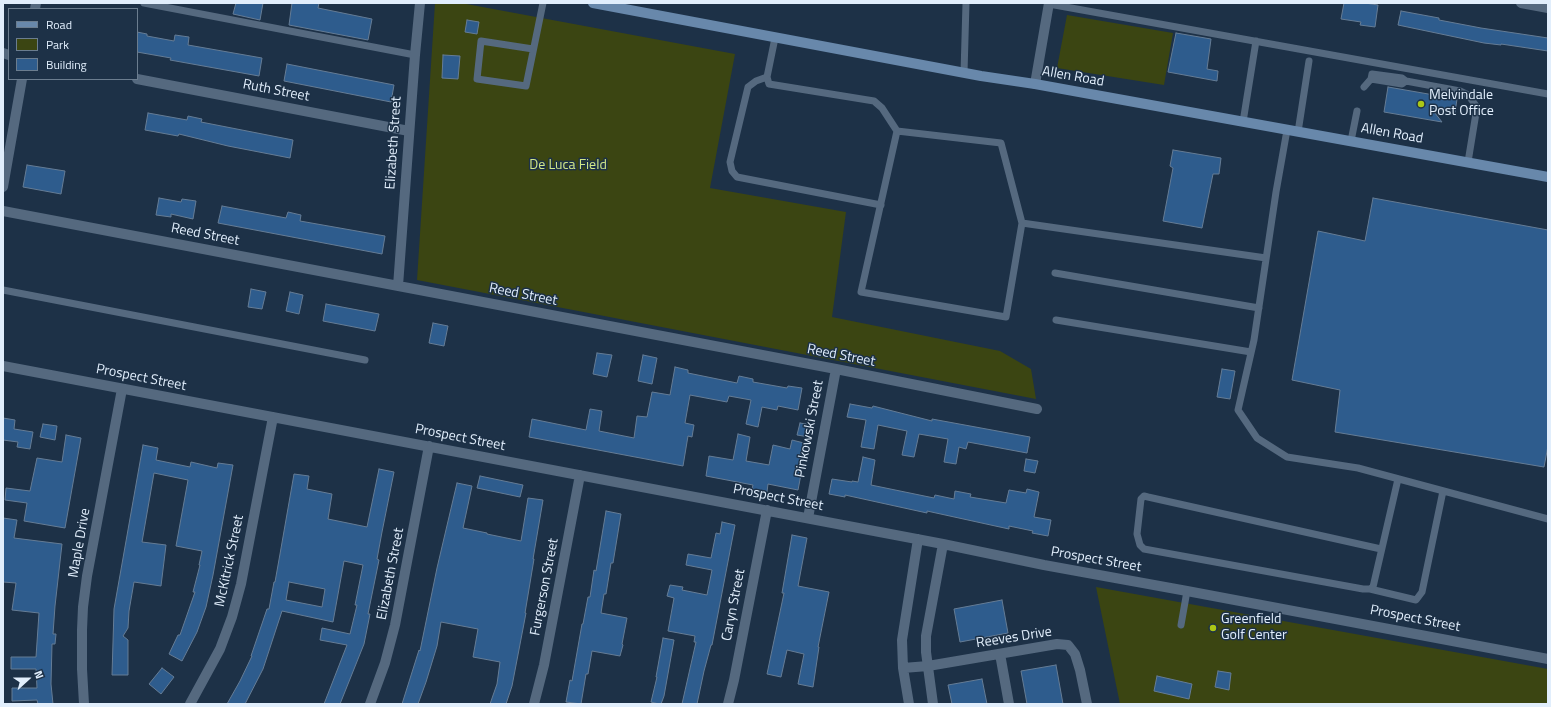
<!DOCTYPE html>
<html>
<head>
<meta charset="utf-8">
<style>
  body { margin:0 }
  #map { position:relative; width:1551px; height:707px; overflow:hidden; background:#1d3147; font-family:"Titillium Web",sans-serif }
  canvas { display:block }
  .frame { position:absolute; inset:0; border:4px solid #e1eefc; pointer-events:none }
  .legend { position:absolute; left:8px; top:8px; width:130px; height:72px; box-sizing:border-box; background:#1d3147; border:1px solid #6b7d8f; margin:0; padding:5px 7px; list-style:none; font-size:12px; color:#e1eefc }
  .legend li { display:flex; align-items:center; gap:8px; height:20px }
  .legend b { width:20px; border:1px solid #6b7d8f }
  .north { position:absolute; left:8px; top:659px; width:40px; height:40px; -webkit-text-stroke:3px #1d3147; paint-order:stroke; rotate:69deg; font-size:11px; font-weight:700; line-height:16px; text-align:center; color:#e1eefc }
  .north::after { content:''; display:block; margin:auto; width:14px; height:18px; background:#e1eefc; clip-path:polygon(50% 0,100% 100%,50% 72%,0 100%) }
</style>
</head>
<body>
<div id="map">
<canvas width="1551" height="707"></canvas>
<div class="frame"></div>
<ul class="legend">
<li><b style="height:5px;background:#6888ab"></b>Road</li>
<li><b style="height:11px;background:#3b4512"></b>Park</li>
<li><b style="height:11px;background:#2e5c8d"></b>Building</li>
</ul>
<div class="north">N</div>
</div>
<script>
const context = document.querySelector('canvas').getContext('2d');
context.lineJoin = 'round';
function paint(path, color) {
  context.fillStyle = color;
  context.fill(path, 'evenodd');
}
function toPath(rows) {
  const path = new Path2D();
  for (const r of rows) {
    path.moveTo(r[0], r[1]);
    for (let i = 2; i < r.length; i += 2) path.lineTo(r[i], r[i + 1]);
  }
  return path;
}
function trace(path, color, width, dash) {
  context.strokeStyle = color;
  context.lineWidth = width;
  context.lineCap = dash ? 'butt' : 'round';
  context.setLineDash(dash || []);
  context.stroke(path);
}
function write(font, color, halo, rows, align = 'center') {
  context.font = font + ' "Titillium Web",sans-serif';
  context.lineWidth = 3;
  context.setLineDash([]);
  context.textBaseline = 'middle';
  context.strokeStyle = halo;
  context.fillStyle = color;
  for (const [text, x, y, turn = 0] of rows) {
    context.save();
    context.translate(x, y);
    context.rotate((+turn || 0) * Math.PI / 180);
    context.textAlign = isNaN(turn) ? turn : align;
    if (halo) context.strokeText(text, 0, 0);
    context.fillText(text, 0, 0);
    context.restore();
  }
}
paint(toPath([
  [435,3,461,3,735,54,710,188,846,212,832,317,1000,351,1031,369,1036,399,417,280],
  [1067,15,1173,33,1164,85,1057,68],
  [1096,587,1548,669,1548,704,1120,704]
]), '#3b4512');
const building = toPath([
  [236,3,263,3,260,20,233,14,236,3],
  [292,3,319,3,318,8,372,19,368,40,289,25,292,3],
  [1344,3,1365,3,1378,5,1375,27,1360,25,1361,22,1341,19,1344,3],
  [1401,11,1439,18,1439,20,1481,28,1548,38,1548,51,1501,44,1501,45,1484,43,1398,25,1401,11],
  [467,20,479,22,477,34,465,32,467,20],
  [137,32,147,34,147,36,174,41,175,35,189,37,188,45,262,58,259,76,170,60,171,58,137,52,137,32],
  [1176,33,1211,39,1207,69,1218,71,1217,81,1168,72,1176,33],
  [443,55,460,56,458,79,442,78,443,55],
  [287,64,394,85,391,102,284,81,287,64],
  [1388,87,1457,99,1455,113,1431,108,1442,122,1384,112,1388,87],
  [148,113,187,120,188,116,202,119,201,122,293,140,290,158,228,146,179,134,178,136,145,130,148,113],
  [1173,150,1221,158,1219,174,1213,174,1202,228,1163,221,1173,168,1170,166,1173,150],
  [27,165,65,171,61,194,23,187,27,165],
  [159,198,181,202,182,199,196,201,193,219,171,214,171,217,156,215,159,198],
  [1373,198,1548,230,1548,446,1544,467,1335,432,1340,390,1292,380,1318,231,1365,241,1373,198],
  [222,206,286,218,288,212,301,215,300,221,385,236,382,254,218,223,222,206],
  [251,289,266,292,262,309,248,307,251,289],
  [290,292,303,295,299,314,286,311,290,292],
  [326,304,379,314,375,331,323,321,326,304],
  [433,323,448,326,444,346,429,343,433,323],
  [597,353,612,355,607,377,593,374,597,353],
  [643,355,657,358,652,384,638,381,643,355],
  [675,367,688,370,688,373,737,383,739,376,753,379,753,382,787,388,788,386,802,388,798,410,778,406,777,410,762,407,758,427,746,424,751,400,729,396,727,402,690,395,685,423,694,425,692,437,688,436,683,466,529,437,532,419,586,430,590,409,602,411,599,431,634,438,637,416,647,417,652,392,670,395,675,367],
  [1222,369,1235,371,1230,399,1217,397,1222,369],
  [850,404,872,408,873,406,932,421,932,419,1030,437,1027,453,968,442,966,449,959,447,956,464,944,462,948,439,919,434,914,457,902,455,907,431,878,425,874,449,861,447,866,420,847,417,850,404],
  [3,418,15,420,14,429,33,432,30,449,17,447,18,442,3,440,3,418],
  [800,423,812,425,809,437,797,435,800,423],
  [43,424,57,426,55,440,40,437,43,424],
  [738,434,750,437,746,461,769,465,773,445,790,449,792,440,804,443,799,468,802,469,798,490,768,484,767,492,752,489,753,485,706,476,709,456,733,460,738,434],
  [66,435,81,438,65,528,24,521,27,503,5,500,6,488,30,491,37,458,62,462,66,435],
  [143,445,158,448,156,460,190,467,191,462,217,468,218,463,233,465,213,575,206,607,197,632,182,661,169,654,178,635,180,635,195,592,193,592,200,565,199,565,202,551,176,546,188,480,154,473,142,542,166,545,161,586,134,582,129,611,128,628,123,636,128,640,128,675,112,675,114,609,143,445],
  [863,457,875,460,871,485,934,498,935,495,954,499,955,491,971,494,970,497,1006,503,1009,490,1026,493,1027,489,1039,492,1034,517,1051,520,1048,536,1032,533,1033,531,1009,526,1009,529,927,511,927,513,845,495,845,497,829,494,832,479,852,482,852,481,858,482,863,457],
  [1026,459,1038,461,1035,473,1024,471,1026,459],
  [379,469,394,472,382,532,377,559,379,560,368,614,370,614,364,644,340,704,324,704,347,645,320,640,322,628,350,634,357,605,355,605,363,565,344,561,333,622,282,611,263,669,245,704,227,704,240,681,252,656,251,656,267,609,269,609,274,582,275,582,280,554,294,474,309,476,307,489,332,494,328,519,367,527,379,469],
  [289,582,325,589,322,607,286,600,289,582],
  [480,476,523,485,520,497,477,488,480,476],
  [457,483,472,486,463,528,487,533,487,534,521,541,528,498,543,500,533,559,534,559,525,613,526,613,512,686,506,704,490,704,497,684,500,662,473,657,478,629,441,622,437,646,426,682,418,704,402,704,419,650,420,651,437,568,457,483],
  [606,511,621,514,613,563,611,563,606,594,604,594,601,613,627,618,622,644,623,645,620,656,592,651,588,674,586,674,581,704,566,702,570,680,572,681,582,624,583,624,588,597,590,597,594,570,596,571,606,511],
  [3,518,17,520,14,538,62,544,55,606,53,634,56,634,55,644,52,644,51,684,53,704,38,704,37,700,12,701,12,688,37,688,36,669,11,669,11,657,36,657,39,613,12,610,16,583,3,582,3,518],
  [722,522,735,525,712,645,711,645,704,671,697,704,682,704,696,642,694,642,695,636,668,631,674,598,667,596,670,585,683,587,682,590,707,595,712,570,686,565,688,554,711,558,716,533,720,534,722,522],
  [792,535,807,538,798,586,829,592,818,647,819,647,813,687,798,684,804,654,787,650,781,677,767,674,784,593,782,593,792,535],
  [1002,600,1008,633,960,642,954,609,1002,600],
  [663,638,674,640,664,696,661,704,659,704,651,702,657,677,656,677,663,638],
  [1056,665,1063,704,1027,704,1021,671,1056,665],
  [162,668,174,677,161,694,149,684,162,668],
  [1218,671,1231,673,1229,690,1215,687,1218,671],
  [1157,676,1192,684,1189,699,1154,691,1157,676],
  [982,679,987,704,952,704,948,685,982,679]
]);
paint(building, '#2e5c8d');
trace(building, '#657c95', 1);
trace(toPath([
  [144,3,415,55],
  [1049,4,1548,94],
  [775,38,767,77,769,84,874,101,882,108,897,131],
  [533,49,481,41,477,79,526,86,543,3],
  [964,73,966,3],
  [767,77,756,81,748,87,730,162,732,171,737,177,881,205],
  [1371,79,1402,84,1406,81],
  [1364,87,1371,79,1372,74,1402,78,1406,81,1460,91,1468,95,1477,107,1468,162],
  [1243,122,1256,41],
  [1287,130,1276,192,1254,340,1238,410,1257,438,1287,457,1358,468,1548,519],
  [1298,132,1309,61],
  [1351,141,1357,111],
  [1022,223,1006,317,861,292,897,131,1001,143,1022,223,1266,258],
  [1055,273,1259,308],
  [3,290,365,360],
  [1056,320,1251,352],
  [1381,549,1148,497,1144,496,1141,499,1137,534,1140,545,1144,549,1363,589,1370,589,1373,587,1398,479],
  [1370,589,1416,600,1422,592,1443,491],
  [1181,625,1187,591]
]), '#55697f', 7);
trace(toPath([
  [1521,3,1548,8],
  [35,9,36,3],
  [3,53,9,55],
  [137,79,409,131],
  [1035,84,1049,3],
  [3,187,22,79],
  [3,211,836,369,1037,409],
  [398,286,415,55,420,3],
  [3,366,943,544,1044,565,1187,591,1548,659],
  [808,518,836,369],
  [1000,654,1009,704],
  [903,668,928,666,1057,644,1068,645,1075,654,1080,670,1087,704],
  [84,704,82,669,82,630,83,607,87,576,122,389],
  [190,704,220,649,232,617,241,584,273,417],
  [370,704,385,663,395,625,429,446],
  [534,704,544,665,580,475],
  [728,704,734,680,767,510],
  [909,704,903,668,902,640,918,539],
  [933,704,926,652,926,636,943,544]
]), '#55697f', 10);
trace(toPath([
  [593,3,981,76,1035,84,1548,177]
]), '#6888ab', 10);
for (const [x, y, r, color] of [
  [1421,104,4,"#abc716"],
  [1213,628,4,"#abc716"]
]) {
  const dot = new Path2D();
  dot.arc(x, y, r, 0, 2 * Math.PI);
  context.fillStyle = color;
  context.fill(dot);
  trace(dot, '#1d3147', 1.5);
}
write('14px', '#e1eefc', '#1d3147', [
  ["Allen Road",1073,77,10],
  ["Ruth Street",276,91,11],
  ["Allen Road",1392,134,10],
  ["Elizabeth Street",394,143,-86],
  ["Reed Street",205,235,11],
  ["Reed Street",523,295,11],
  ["Reed Street",841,356,11],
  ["Prospect Street",141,378,11],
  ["Pinkowski Street",810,429,-79],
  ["Prospect Street",460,438,11],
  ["Prospect Street",778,498,11],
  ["Maple Drive",80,543,-80],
  ["Prospect Street",1096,560,10],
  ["McKitrick Street",230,561,-78],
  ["Elizabeth Street",391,574,-79],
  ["Furgerson Street",545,587,-79],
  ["Caryn Street",734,605,-79],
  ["Prospect Street",1415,619,11],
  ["Reeves Drive",1014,638,-9]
]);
write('14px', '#e1eefc', '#1d3147', [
  ["Melvindale",1429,96],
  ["Post Office",1429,112],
  ["Greenfield",1221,620],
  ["Golf Center",1221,636]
], 'left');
write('14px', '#d2e887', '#1d3147', [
  ["De Luca Field",568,166]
]);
</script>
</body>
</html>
